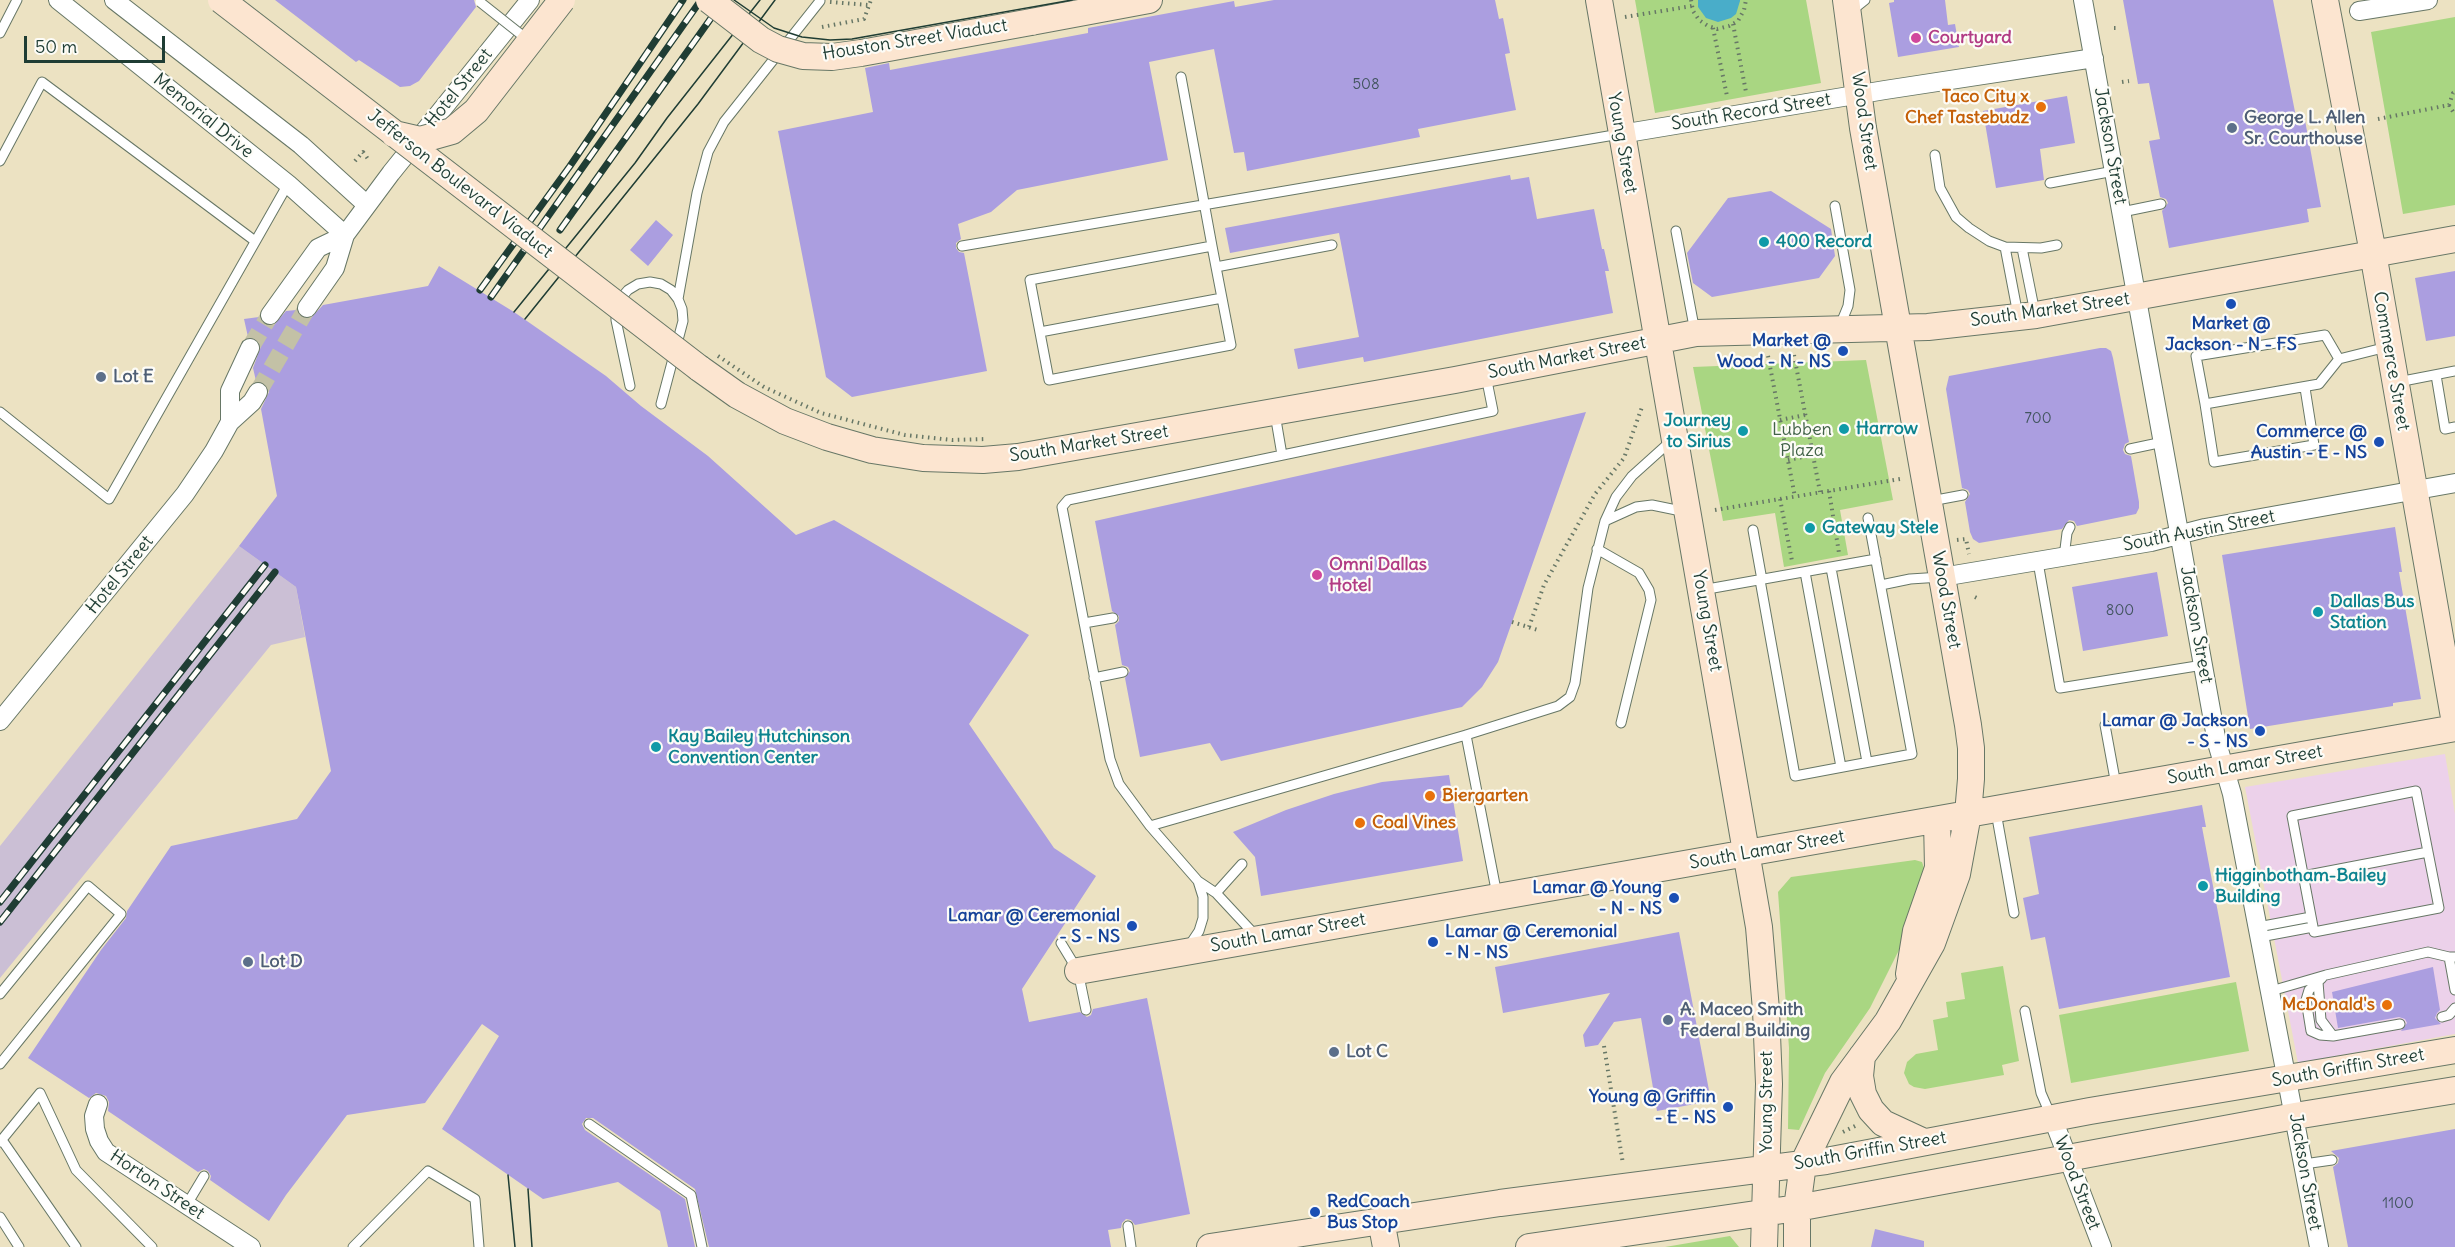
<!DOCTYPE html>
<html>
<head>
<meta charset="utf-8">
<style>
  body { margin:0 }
  #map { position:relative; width:2455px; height:1247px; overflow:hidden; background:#ece2c2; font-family:Delius,sans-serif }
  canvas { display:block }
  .scale { position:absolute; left:24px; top:36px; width:141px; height:27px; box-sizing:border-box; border:3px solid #1f3d34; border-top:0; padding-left:8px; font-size:18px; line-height:21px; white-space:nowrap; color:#1f3d34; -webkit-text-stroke:4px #fdfcf7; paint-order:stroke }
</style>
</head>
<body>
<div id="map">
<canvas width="2455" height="1247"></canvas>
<div class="scale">50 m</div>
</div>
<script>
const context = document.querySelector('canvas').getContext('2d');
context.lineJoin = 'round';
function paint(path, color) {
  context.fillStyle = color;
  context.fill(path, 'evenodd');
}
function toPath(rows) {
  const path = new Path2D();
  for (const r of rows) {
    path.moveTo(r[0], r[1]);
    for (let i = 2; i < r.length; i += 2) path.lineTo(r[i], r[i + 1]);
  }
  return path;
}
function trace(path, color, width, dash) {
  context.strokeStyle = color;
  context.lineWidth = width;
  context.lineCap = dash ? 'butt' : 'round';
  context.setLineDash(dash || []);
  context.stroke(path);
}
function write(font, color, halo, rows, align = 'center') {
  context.font = font + ' Delius,sans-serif';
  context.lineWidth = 4.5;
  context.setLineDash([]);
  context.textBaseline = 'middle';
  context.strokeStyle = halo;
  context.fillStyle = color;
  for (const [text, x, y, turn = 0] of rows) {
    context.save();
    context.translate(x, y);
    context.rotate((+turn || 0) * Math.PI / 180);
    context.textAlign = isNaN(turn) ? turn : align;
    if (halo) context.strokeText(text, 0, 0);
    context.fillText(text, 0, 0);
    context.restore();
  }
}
paint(toPath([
  [2445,754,2455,814,2455,1034,2298,1063,2245,787]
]), '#ecd1ea');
paint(toPath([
  [239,546,296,587,305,637,271,645,0,978,0,846]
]), '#cbbfd5');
paint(toPath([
  [1635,0,1698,0,1698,7,1740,0,1806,0,1821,83,1655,113],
  [2455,17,2455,205,2403,214,2371,32],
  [1866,360,1893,500,1840,510,1848,555,1784,567,1775,513,1723,521,1693,367],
  [1915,860,1922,862,1926,874,1900,948,1870,1008,1825,1073,1799,1130,1788,1129,1789,1048,1778,892,1791,877],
  [2003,966,2019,1061,2002,1065,2004,1075,1925,1089,1914,1087,1909,1084,1904,1073,1907,1062,1916,1054,1938,1050,1933,1020,1948,1017,1946,1002,1965,999,1961,973],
  [2236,982,2249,1051,2071,1083,2059,1015],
  [1730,1236,1739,1247,1665,1247]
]), '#a9d682');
paint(toPath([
  [1698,0,1740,0,1740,1,1736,14,1731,18,1718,22,1706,18,1698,7]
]), '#49adc9');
paint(toPath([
  [275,0,474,0,476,7,419,81,410,86,400,87,359,60,356,62],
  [1274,0,1495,0,1499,19,1503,18,1510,53,1505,54,1516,110,1418,129,1420,137,1247,171,1244,152,1234,153,1214,49,1149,62,1168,160,1017,190,991,212,958,224,961,239,956,243,956,248,959,252,964,253,987,371,852,397,826,377,778,131,873,112,865,68,889,63,890,70,1088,33,1088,28,1234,1,1235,7],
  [1894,0,1945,0,1948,25,1955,24,1959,47,1898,57,1889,3,1894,2],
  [2123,0,2273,0,2296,117,2304,115,2321,207,2307,209,2309,222,2169,248,2162,211,2168,203,2166,199,2160,197,2149,141,2160,139,2149,83,2138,84],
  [2067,96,2075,143,2040,149,2044,180,1996,188,1983,111],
  [1510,175,1511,180,1529,177,1537,219,1594,209,1602,249,1604,249,1609,271,1605,271,1613,313,1364,362,1363,357,1298,369,1294,349,1359,337,1339,233,1230,253,1225,228],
  [1771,191,1831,229,1835,256,1819,278,1712,297,1693,283,1687,253,1728,198],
  [656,220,673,235,648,266,630,250],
  [439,266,514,312,606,376,641,406,708,456,796,535,834,520,1029,635,969,724,1054,848,1096,876,1022,989,1029,1022,1080,1012,1087,1017,1091,1015,1093,1009,1147,998,1190,1214,1135,1225,1131,1220,1126,1219,1122,1223,1121,1228,1108,1230,1111,1247,709,1247,695,1189,593,1118,586,1118,582,1124,585,1130,685,1199,695,1247,668,1247,660,1211,618,1182,543,1199,442,1129,499,1036,482,1024,425,1103,347,1115,286,1195,269,1221,210,1180,211,1176,208,1171,204,1169,198,1172,108,1111,109,1102,106,1096,96,1093,89,1098,28,1058,101,950,126,918,127,911,171,846,297,819,331,771,296,587,239,546,277,496,261,409,269,392,264,383,256,381,253,368,261,346,255,338,248,337,244,319,259,317,264,324,274,325,286,311,296,310,301,317,311,318,323,305,428,286],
  [2455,271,2455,336,2426,341,2415,278],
  [2100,348,2106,348,2111,351,2113,358,2129,442,2125,444,2123,450,2125,454,2131,456,2139,502,2139,508,2136,514,2077,526,2074,521,2069,520,2062,529,1979,543,1973,539,1970,532,1965,502,1970,494,1968,490,1962,488,1946,389,1949,376],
  [1586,412,1498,662,1482,687,1462,707,1221,761,1210,743,1140,757,1125,678,1130,671,1128,667,1122,665,1115,625,1119,621,1119,616,1112,611,1095,521],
  [2395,527,2402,572,2399,572,2421,699,2393,703,2393,706,2250,729,2222,555],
  [2157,572,2168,636,2083,651,2072,587],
  [1449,775,1463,861,1261,896,1255,857,1233,832,1286,810,1334,794,1382,782],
  [2202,805,2206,827,2202,827,2230,977,2059,1009,2045,937,2031,940,2023,898,2039,894,2029,837],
  [1679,932,1711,1101,1657,1111,1641,1018,1614,1022,1598,1045,1585,1047,1583,1035,1610,993,1503,1013,1495,967],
  [2433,967,2440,1010,2437,1013,2435,1018,2441,1024,2401,1031,2407,1023,2405,1019,2399,1017,2338,1028,2332,992],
  [2455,1129,2455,1247,2348,1247,2333,1167,2338,1163,2339,1158,2331,1151],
  [1875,1229,1924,1241,1924,1247,1871,1247]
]), '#ab9ee0');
trace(toPath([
  [250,348,270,315],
  [258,392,307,308]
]), '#c3c1a6', 18, [18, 9]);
const lane = toPath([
  [1850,12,1865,0],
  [0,33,17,0],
  [1181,77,1212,246,1216,267,1231,345,1049,380,1030,280,1212,246],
  [1935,155,1940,188,1956,217,1969,228,1989,241,2005,247,2041,248,2057,245],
  [0,161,42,82,255,241],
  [2050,183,2114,171],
  [1835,206,1850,290,1848,306,1839,328],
  [2122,212,2161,204],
  [1676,231,1695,332],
  [962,246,1620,134],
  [2005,247,2018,315],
  [2022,248,2035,313],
  [1216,267,1332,245],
  [678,299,697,193,708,152,724,122,820,1],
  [1040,332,1222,298],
  [2436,375,2445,429,2455,427],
  [2398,382,2455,371],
  [630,386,616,320,616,309,621,298,628,290,638,284,650,282,661,284,671,290,678,299,682,309,683,321,661,404],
  [2305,388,2314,445,2214,462,2205,404,2319,384,2339,359,2387,347],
  [2205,404,2196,356,2325,335,2339,359],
  [0,412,109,499,288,184],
  [1275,414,1282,455],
  [2130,449,2163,442],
  [1931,501,1963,495],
  [1605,521,1636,507,1652,505,1686,512],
  [1753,530,1762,580],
  [1597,549,1639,573,1649,590,1651,600,1621,723],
  [2064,557,2067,533,2070,527],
  [2038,562,2060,688,2203,665],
  [1831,568,1867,762],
  [1805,572,1841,767],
  [1760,580,1795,776,1912,754,1868,518],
  [1881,585,1910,579,1941,577],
  [1702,590,1876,559],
  [1084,623,1113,618],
  [1094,678,1123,672],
  [2105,725,2116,785],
  [1466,735,1497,895],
  [2416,791,2439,908,2314,932,2292,816,2416,791],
  [1996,812,2014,913],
  [1150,826,1466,735,1558,706,1570,697,1575,683,1588,588,1605,521,1616,497,1632,476,1672,440],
  [2303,876,2428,852],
  [1216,893,1242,864],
  [2258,927,2311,917],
  [1256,936,1216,893,1198,881,1150,826,1119,784,1110,759,1062,507,1068,500,1493,411,1486,376],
  [2260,937,2313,927],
  [1061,943,1078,971,1086,1010],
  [1189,946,1199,931,1203,918,1203,897,1198,881],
  [2449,957,2455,990],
  [2322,978,2309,990,2306,1000,2311,1031,2320,1035,2333,1036,2400,1024],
  [2318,982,2321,1020,2333,1036],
  [2271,991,2326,975,2428,952,2449,957,2455,957],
  [0,994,88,886,121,914,0,1064],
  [2025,1011,2041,1093,2051,1116],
  [2442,1017,2449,1015,2455,1008],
  [589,1124,691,1195,702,1247],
  [2,1140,76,1247],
  [0,1142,40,1093,76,1170,152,1247],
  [2304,1164,2332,1160],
  [186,1206,204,1176],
  [0,1217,19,1247],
  [1128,1226,1131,1247],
  [353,1247,428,1171,475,1199,479,1247]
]);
const street = toPath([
  [58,0,288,184,345,235],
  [114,0,301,145,367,205],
  [2083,0,2217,743,2232,794,2319,1247],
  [2359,11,2428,0],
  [1621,134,1885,90,2094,58],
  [307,308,335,268,345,235,391,173,530,0],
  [270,315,318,248,345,235],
  [230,422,230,391,250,348],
  [1942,577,2151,542,2205,528,2455,483],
  [0,721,185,494,214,451,230,422,252,402,258,392],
  [98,1104,94,1116,95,1129,99,1141,106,1152,251,1247],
  [2053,1119,2102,1247]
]);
const secondary = toPath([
  [1599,0,1759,927,1766,1010,1769,1084,1764,1247],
  [2325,0,2373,253,2455,723],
  [1031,22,1149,0],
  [699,368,737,395,785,421,827,437,872,450,923,458,983,460,1018,457,1455,380,1696,333,1928,327,2036,315,2455,239],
  [1078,971,2455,728],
  [1909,974,1916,931,1938,868,1937,820],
  [1862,1056,1860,1076,1863,1094,1871,1110,1883,1123,1924,1142],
  [1381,1220,1386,1247],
  [1210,1247,1500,1203,1826,1161,2090,1111,2455,1050],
  [1529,1247,1797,1208,2295,1116,2455,1090],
  [1797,1247,1797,1208,1803,1164,1843,1082,1888,1021,1932,943,1957,874,1968,814,1971,779,1971,748,1968,725,1863,128,1846,0]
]);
trace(lane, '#677766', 11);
trace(street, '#677766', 20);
trace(secondary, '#677766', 28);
trace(toPath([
  [1691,0,1693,11,1699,20,1708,26,1717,29,1729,26,1738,21,1744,10,1746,0],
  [830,2,869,5],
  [1625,17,1692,6],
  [1733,24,1746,92],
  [822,27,864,19,871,0],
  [1713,28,1727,96],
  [2114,28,2119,28],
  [2122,82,2129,81],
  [2449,105,2455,115],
  [2378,119,2449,105,2453,93,2455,92],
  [355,161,363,152,368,159],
  [1794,355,1820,492],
  [1768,356,1795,497],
  [1780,420,1805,415],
  [1788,460,1813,455],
  [1829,491,1839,553],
  [1780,499,1792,561],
  [1715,510,1900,479],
  [1957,540,1966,539,1969,554],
  [1975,597,1977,598],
  [1512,622,1538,630],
  [1529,627,1544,585,1595,494,1624,458,1642,407],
  [1604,1046,1623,1164],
  [1843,1132,1857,1125]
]), '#677766', 4, [1.5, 4.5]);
trace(lane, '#fff', 9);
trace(street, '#fff', 18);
trace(secondary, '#fce5d0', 26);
trace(toPath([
  [734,0,774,28,802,37,830,40,852,39,1072,0],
  [514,312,635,163,667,118,760,0],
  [525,319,698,104,775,0],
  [508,1175,515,1247],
  [528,1189,532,1247]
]), '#1f3d34', 1.5);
const rail = toPath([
  [560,230,724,0],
  [480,290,570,166,683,0],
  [491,297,701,0],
  [0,902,265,565],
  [0,922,275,572]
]);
trace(rail, '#1f3d34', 7);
trace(rail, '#fdfcf7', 4.5, [14]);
const laneBridge = toPath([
  [480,2,528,40]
]);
const secondaryBridge = toPath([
  [221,0,699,368],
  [709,0,761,40,778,49,803,56,832,57,861,53,1031,22],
  [394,134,420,140,452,131,476,111,562,0]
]);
trace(laneBridge, '#677766', 11, []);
trace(secondaryBridge, '#677766', 28, []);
trace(toPath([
  [718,356,764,387,821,413,905,435,952,440,987,439]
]), '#677766', 4, [1.5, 4.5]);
trace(laneBridge, '#fff', 9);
trace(secondaryBridge, '#fce5d0', 26);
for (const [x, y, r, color] of [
  [1916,38,6,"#d1479c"],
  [2041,107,6,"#e8710a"],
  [2232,128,6,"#5c6f8a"],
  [1764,242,6,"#0f9aa8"],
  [2231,304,6,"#1a4fb4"],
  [1843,351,6,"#1a4fb4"],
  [101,377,6,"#5c6f8a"],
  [1844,429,6,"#0f9aa8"],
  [1743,431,6,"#0f9aa8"],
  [2379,442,6,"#1a4fb4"],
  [1810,528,6,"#0f9aa8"],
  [1317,575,6,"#d1479c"],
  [2318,612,6,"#0f9aa8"],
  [2260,731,6,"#1a4fb4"],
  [656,747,6,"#0f9aa8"],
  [1430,796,6,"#e8710a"],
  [1360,823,6,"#e8710a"],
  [2203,886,6,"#0f9aa8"],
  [1674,898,6,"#1a4fb4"],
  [1132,926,6,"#1a4fb4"],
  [1433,942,6,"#1a4fb4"],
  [248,962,6,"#5c6f8a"],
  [2387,1005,6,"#e8710a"],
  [1668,1020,6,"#5c6f8a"],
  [1334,1052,6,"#5c6f8a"],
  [1728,1107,6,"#1a4fb4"],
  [1315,1212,6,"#1a4fb4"]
]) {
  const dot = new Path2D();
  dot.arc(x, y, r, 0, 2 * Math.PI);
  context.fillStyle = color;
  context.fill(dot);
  trace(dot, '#fdfcf7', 2);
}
write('15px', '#42555f', null, [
  ["508",1366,85],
  ["700",2038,419],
  ["800",2120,611],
  ["1100",2398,1204]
]);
write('bold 18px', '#b23c85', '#fdfcf7', [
  ["Courtyard",1928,38],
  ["Omni Dallas",1329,565],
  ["Hotel",1329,586]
], 'left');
write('18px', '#1f3d34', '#fdfcf7', [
  ["Houston Street Viaduct",915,40,-9],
  ["Hotel Street",459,88,-51],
  ["South Record Street",1751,112,-9],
  ["Memorial Drive",203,116,39],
  ["Wood Street",1864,121,82],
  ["Young Street",1622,143,80],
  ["Jackson Street",2110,146,80],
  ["Jefferson Boulevard Viaduct",460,184,38],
  ["South Market Street",2050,310,-8],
  ["South Market Street",1567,358,-11],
  ["Commerce Street",2391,361,80],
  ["South Market Street",1089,444,-9],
  ["South Austin Street",2199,531,-11],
  ["Hotel Street",120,575,-51],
  ["Wood Street",1946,600,80],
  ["Young Street",1707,621,80],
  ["Jackson Street",2196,625,80],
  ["South Lamar Street",2245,765,-10],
  ["South Lamar Street",1767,850,-10],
  ["South Lamar Street",1288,933,-10],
  ["South Griffin Street",2348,1068,-10],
  ["Young Street",1767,1102,-90],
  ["South Griffin Street",1870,1151,-10],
  ["Jackson Street",2305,1172,80],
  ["Wood Street",2077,1183,69],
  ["Horton Street",157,1185,34]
]);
write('bold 18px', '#c56008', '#fdfcf7', [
  ["Taco City x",2029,97],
  ["Chef Tastebudz",2029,118],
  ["Biergarten",1442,796,"left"],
  ["Coal Vines",1372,823,"left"],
  ["McDonald's",2375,1005]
], 'right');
write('bold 18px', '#4e5e75', '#fdfcf7', [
  ["George L. Allen",2244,118],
  ["Sr. Courthouse",2244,139],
  ["Lot E",113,377],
  ["Lot D",260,962],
  ["A. Maceo Smith",1680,1010],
  ["Federal Building",1680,1031],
  ["Lot C",1346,1052]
], 'left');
write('bold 18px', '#0d838f', '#fdfcf7', [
  ["400 Record",1776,242],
  ["Journey",1731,421,"right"],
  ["to Sirius",1731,442,"right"],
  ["Harrow",1856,429],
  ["Gateway Stele",1822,528],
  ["Dallas Bus",2330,602],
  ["Station",2330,623],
  ["Kay Bailey Hutchinson",668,737],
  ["Convention Center",668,758],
  ["Higginbotham-Bailey",2215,876],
  ["Building",2215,897]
], 'left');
write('bold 18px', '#164399', '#fdfcf7', [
  ["Market @",2231,324,"center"],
  ["Jackson - N - FS",2231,345,"center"],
  ["Market @",1831,341],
  ["Wood - N - NS",1831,362],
  ["Commerce @",2367,432],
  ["Austin - E - NS",2367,453],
  ["Lamar @ Jackson",2248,721],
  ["- S - NS",2248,742],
  ["Lamar @ Young",1662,888],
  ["- N - NS",1662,909],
  ["Lamar @ Ceremonial",1120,916],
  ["- S - NS",1120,937],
  ["Lamar @ Ceremonial",1445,932,"left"],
  ["- N - NS",1445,953,"left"],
  ["Young @ Griffin",1716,1097],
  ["- E - NS",1716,1118],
  ["RedCoach",1327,1202,"left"],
  ["Bus Stop",1327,1223,"left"]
], 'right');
write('18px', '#426348', '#fdfcf7', [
  ["Lubben",1802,430],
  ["Plaza",1802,451]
]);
</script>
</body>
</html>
